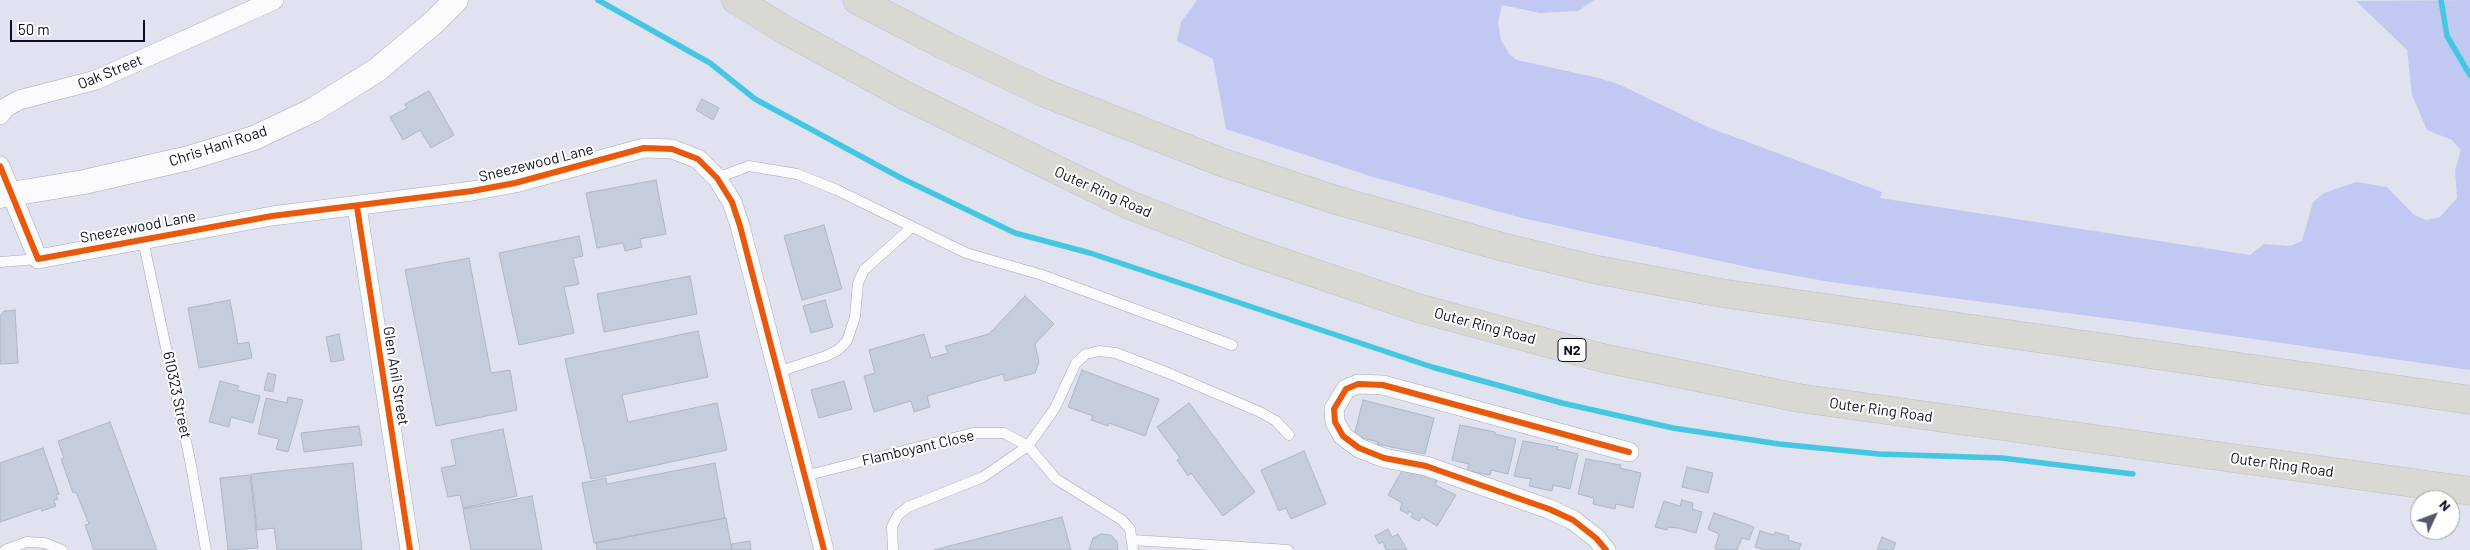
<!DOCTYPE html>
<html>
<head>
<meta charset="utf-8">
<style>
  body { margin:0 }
  #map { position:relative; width:2470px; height:550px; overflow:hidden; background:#e0e2f0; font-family:Barlow,sans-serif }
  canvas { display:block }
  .north { position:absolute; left:2410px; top:490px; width:50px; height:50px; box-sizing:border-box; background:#fff; border:1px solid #9e9fa7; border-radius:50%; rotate:47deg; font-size:14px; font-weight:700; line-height:20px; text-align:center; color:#0c0f24 }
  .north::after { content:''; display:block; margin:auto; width:18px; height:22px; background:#56596b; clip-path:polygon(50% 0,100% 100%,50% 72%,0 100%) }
  .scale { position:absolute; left:10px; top:20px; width:135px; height:22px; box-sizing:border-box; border:2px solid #0c0f24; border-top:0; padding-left:6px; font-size:15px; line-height:18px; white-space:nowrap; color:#0c0f24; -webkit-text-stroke:4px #fff; paint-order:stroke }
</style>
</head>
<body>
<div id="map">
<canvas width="2470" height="550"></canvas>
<div class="north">N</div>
<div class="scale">50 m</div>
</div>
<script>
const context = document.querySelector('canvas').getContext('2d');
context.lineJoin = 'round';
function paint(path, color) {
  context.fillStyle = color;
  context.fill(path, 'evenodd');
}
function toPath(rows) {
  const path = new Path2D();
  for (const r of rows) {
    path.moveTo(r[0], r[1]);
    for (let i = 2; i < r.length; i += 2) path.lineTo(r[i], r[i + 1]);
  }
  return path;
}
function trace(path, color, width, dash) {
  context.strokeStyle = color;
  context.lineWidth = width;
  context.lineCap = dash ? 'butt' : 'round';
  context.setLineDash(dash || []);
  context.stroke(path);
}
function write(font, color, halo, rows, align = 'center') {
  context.font = font + ' Barlow,sans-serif';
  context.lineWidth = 4;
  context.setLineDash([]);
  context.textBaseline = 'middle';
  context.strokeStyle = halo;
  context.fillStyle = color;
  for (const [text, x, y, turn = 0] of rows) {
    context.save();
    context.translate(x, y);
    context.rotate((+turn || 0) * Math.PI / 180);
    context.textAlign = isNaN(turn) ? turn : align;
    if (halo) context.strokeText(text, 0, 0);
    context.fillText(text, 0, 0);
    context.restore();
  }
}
paint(toPath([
  [1197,0,1594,0,1578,11,1540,13,1502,5,1498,23,1501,40,1510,55,1517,60,1599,78,1618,84,1710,128,1882,192,1880,198,2250,255,2264,244,2290,246,2302,241,2313,202,2324,193,2356,182,2387,187,2414,215,2426,220,2440,217,2457,198,2455,170,2461,150,2452,140,2427,130,2412,95,2407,50,2356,1,2470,0,2470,370,2135,322,1830,282,1752,268,1522,218,1373,177,1226,129,1213,59,1177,41,1181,22]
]), '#c1c9f3');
trace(toPath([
  [598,0,710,63,755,99,901,178,1015,233,1090,253,1432,367,1562,403,1673,428,1779,444,1879,454,2002,458,2133,474],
  [2441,0,2447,36,2470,75]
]), '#43c7e2', 5.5);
const building = toPath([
  [429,91,454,135,431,148,420,130,403,140,390,117,407,108,405,104,429,91],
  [702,99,719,108,713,120,696,110,702,99],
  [656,180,666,234,640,239,642,247,625,251,623,243,597,248,586,193,656,180],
  [824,225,842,289,802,300,784,236,824,225],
  [579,236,583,256,573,258,579,284,564,287,574,333,519,345,499,253,579,236],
  [469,258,491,373,510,370,517,410,436,426,405,270,469,258],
  [690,276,697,314,604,332,597,294,690,276],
  [1025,296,1054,324,1035,344,1039,362,1035,373,1005,381,1003,374,927,396,930,407,914,412,911,401,874,412,864,376,875,373,869,350,924,334,931,358,948,353,945,346,989,334,1025,296],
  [230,300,238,344,249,342,252,358,199,368,188,308,230,300],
  [825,300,833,327,811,333,803,306,825,300],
  [15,310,18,363,0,364,0,316,4,311,15,310],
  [698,331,708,377,622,395,628,422,717,403,727,450,591,479,565,359,698,331],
  [339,334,344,360,331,362,326,337,339,334],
  [1082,370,1159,399,1145,436,1109,423,1108,426,1091,420,1093,416,1068,407,1082,370],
  [268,373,276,375,273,392,264,390,268,373],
  [220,381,239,386,237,390,260,396,253,423,231,417,229,427,209,422,220,381],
  [844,381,852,409,819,418,811,390,844,381],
  [288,397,303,400,288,452,276,449,279,439,258,434,266,398,287,403,288,397],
  [1363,400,1434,418,1425,454,1377,444,1378,442,1354,436,1363,400],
  [1189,403,1255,492,1223,516,1191,473,1188,476,1177,460,1180,458,1157,427,1189,403],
  [110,422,157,550,94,550,85,525,89,524,76,492,73,493,61,459,64,458,58,441,110,422],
  [1460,425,1495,432,1495,434,1516,439,1508,474,1491,470,1490,475,1467,471,1469,464,1452,460,1460,425],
  [359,426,362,445,304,452,301,433,359,426],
  [503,429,517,496,463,508,460,495,448,497,441,468,456,465,451,440,503,429],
  [1523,441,1558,447,1557,449,1578,454,1570,489,1553,485,1552,491,1529,486,1531,479,1514,476,1523,441],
  [43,448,59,494,56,495,58,499,54,500,56,506,42,511,41,508,0,522,0,463,43,448],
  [1304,451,1326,504,1291,519,1286,508,1279,511,1261,470,1304,451],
  [1586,459,1621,465,1620,468,1641,473,1633,508,1616,504,1615,509,1593,504,1594,498,1578,494,1586,459],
  [353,463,362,550,277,550,274,528,257,530,251,474,353,463],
  [715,463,725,518,594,543,582,483,606,478,607,484,715,463],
  [1406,464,1424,478,1426,475,1437,481,1435,485,1456,495,1437,526,1422,517,1419,521,1411,517,1413,514,1409,511,1408,514,1400,510,1402,503,1388,495,1406,464],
  [1687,467,1713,473,1708,493,1682,487,1687,467],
  [250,475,258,548,228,550,220,478,250,475],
  [532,496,542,550,471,550,463,509,532,496],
  [1682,500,1693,503,1692,509,1702,512,1696,533,1678,528,1668,527,1667,530,1655,527,1664,501,1680,506,1682,500],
  [1714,513,1754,527,1749,540,1742,538,1737,550,1715,549,1719,534,1708,529,1714,513],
  [1062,517,1071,550,934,550,1062,517],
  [726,518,732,550,597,550,596,543,726,518],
  [1388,529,1392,537,1398,534,1407,550,1386,550,1383,542,1379,544,1375,536,1388,529],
  [1760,531,1774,535,1775,532,1789,536,1788,540,1801,544,1799,550,1765,550,1755,547,1760,531],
  [1101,534,1111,535,1117,542,1118,550,1089,550,1093,538,1101,534],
  [1882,537,1896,543,1893,550,1877,550,1882,537],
  [750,541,751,550,732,550,731,544,750,541]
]);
paint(building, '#c5ccdb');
trace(building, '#aeb7c7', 1);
const service = toPath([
  [717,178,749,166,797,174,837,190,966,253,1042,275,1232,345],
  [143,240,190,460,206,550],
  [0,262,38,259],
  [778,372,826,356,838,350,847,341,855,317,858,283,864,270,912,227],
  [805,476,973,433,1004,433,1028,446,1056,479,1122,520,1130,529,1133,550],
  [1133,540,1288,550],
  [5,550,27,542,45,543,62,550],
  [893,550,892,527,898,515,908,507,983,477,1028,446,1055,408,1076,363,1086,354,1099,351,1116,353,1168,373,1260,412,1276,421,1289,435]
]);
const minor = toPath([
  [0,115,5,108,19,100,96,80,274,0],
  [0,166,38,259,272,216,472,191,515,183,644,148,672,149,698,159,717,178,732,202,740,226,824,550],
  [357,207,410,550],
  [1606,550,1596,538,1573,520,1549,509,1426,466,1384,458,1359,448,1343,436,1335,422,1334,409,1346,389,1358,384,1383,385,1629,452]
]);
const tertiary = toPath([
  [0,196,84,182,189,158,254,138,313,110,377,70,433,23,456,0]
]);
const motorway = toPath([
  [736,0,785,30,906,96,1127,204,1246,250,1418,308,1603,358,1799,398,2470,491],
  [857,0,948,47,1045,93,1221,162,1336,200,1499,246,1593,269,1721,293,2470,400]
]);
trace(service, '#a7aabb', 11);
trace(minor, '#a7aabb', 20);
trace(tertiary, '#a7aabb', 25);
trace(motorway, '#bfc0c9', 29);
trace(service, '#fafbfd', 10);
trace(minor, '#fafbfd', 19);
trace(tertiary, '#fafbfd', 24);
trace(motorway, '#dad8d2', 28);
trace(toPath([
  [0,166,38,259,272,216,472,191,515,183,644,148,672,149,698,159,717,178,732,202,740,226,824,550],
  [357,207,410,550],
  [1606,550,1596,538,1573,520,1549,509,1426,466,1384,458,1359,448,1343,436,1335,422,1334,409,1346,389,1358,384,1383,385,1629,452]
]), '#e8590c', 6);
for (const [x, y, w] of [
  [1572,350,28]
]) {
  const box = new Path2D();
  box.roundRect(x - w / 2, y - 11.5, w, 23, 4);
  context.fillStyle = '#fff';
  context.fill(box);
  trace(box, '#0c0f24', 1);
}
write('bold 14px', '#0c0f24', null, [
  ["N2",1572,350]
]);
write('15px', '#0c0f24', '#fff', [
  ["Oak Street",110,72,-22],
  ["Chris Hani Road",218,146,-18],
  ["Sneezewood Lane",536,163,-14],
  ["Outer Ring Road",1103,192,24],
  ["Sneezewood Lane",138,227,-11],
  ["Outer Ring Road",1485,326,15],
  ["Glen Anil Street",396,376,81],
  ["610323 Street",177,395,78],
  ["Outer Ring Road",1881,410,8],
  ["Flamboyant Close",918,448,-13],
  ["Outer Ring Road",2282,465,8]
]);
</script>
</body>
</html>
